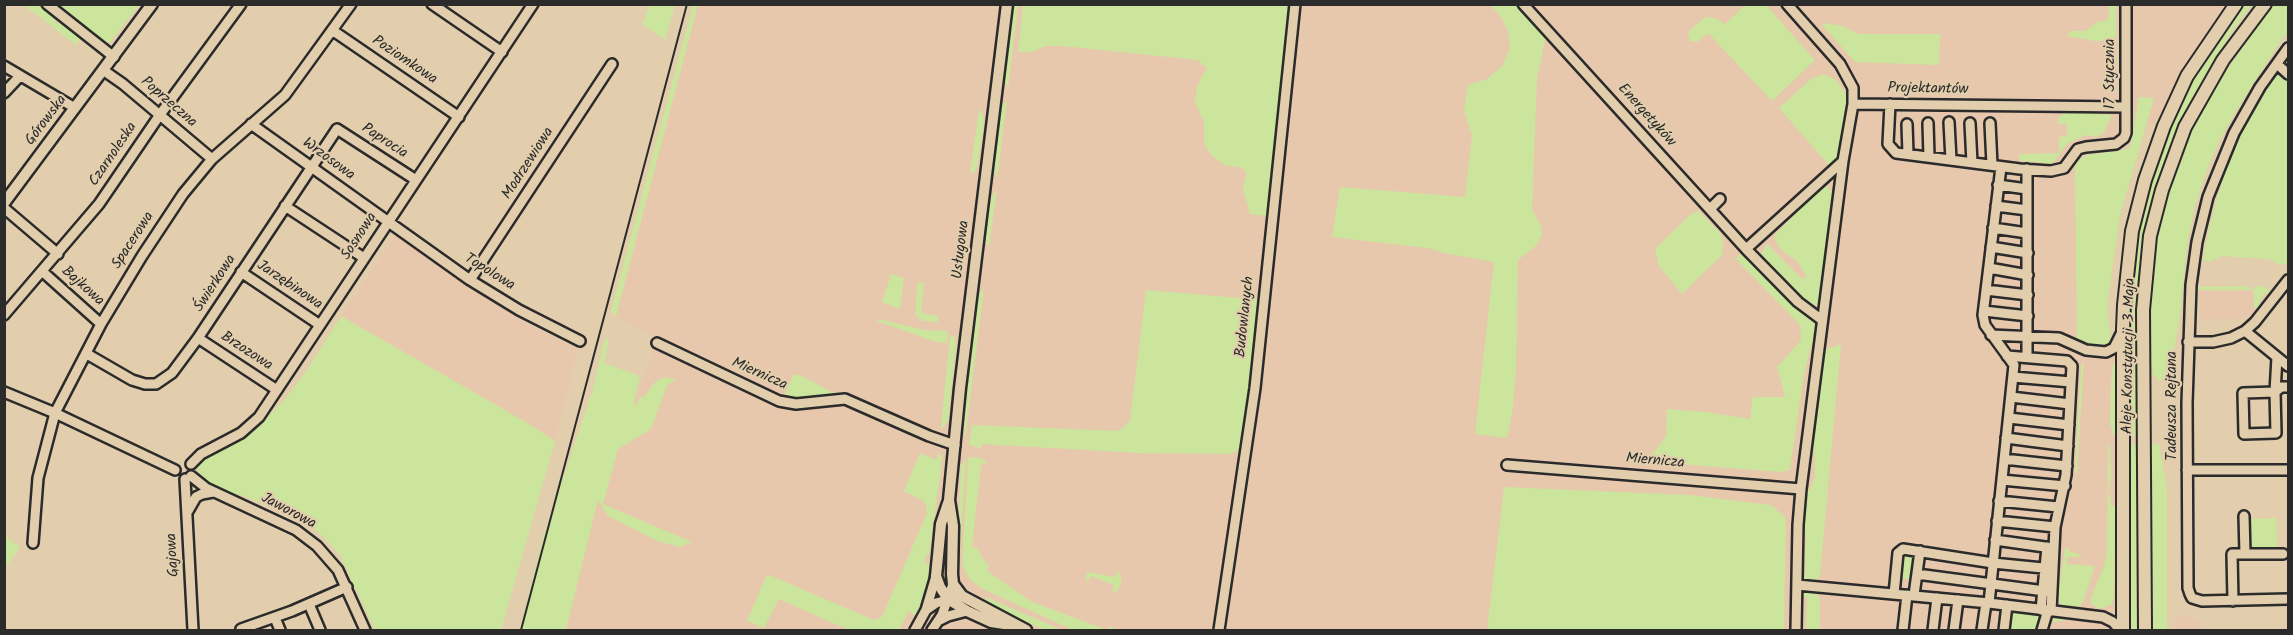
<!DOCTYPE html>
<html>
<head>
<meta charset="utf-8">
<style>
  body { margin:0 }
  #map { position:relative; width:2293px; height:635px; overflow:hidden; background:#e2ceac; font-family:Kalam,sans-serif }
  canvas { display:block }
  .frame { position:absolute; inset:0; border:6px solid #2b2b2b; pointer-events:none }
</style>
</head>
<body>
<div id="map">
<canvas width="2293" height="635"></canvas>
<div class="frame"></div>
</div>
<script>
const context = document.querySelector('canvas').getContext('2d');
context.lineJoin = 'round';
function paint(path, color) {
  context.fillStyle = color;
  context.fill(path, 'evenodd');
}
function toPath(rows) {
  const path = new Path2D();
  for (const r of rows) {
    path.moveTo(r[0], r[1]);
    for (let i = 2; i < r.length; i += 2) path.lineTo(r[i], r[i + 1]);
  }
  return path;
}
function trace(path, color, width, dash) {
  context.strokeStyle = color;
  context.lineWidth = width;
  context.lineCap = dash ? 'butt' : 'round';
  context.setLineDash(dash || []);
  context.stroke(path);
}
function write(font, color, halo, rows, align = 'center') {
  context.font = font + ' Kalam,sans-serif';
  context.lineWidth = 4.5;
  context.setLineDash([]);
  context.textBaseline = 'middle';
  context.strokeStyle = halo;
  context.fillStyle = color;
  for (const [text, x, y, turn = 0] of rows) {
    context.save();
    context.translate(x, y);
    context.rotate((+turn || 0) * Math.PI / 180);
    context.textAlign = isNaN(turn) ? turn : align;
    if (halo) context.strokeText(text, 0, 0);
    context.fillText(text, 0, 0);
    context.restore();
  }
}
paint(toPath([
  [698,5,2116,5,2118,106,2126,107,2126,5,2236,5,2164,126,2126,122,2126,133,2115,142,2081,143,2070,152,2079,159,2082,346,2073,352,2098,354,2120,338,2123,630,532,630,567,499,599,390,634,405,658,339,616,316],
  [400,230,430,253,580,341,555,441,524,421,341,316],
  [2199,291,2253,291,2254,309,2258,313,2249,323,2247,319,2200,319],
  [2193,616,2194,620,2202,620,2203,630,2175,630,2175,617]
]), '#e7c8ad');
paint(toPath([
  [24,5,39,5,55,17,55,23,58,25,60,23,64,24,81,38,76,45],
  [55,5,139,5,110,42,103,43],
  [650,5,675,5,665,40,642,24],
  [693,5,698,5,616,316,611,311],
  [1014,5,1018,5,1008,88,1004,79],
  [1023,5,1295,5,1272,217,1250,214,1243,189,1247,173,1241,167,1226,166,1212,156,1204,144,1204,122,1195,103,1197,87,1204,72,1208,70,1198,60,1062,46,1045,46,1033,52,1018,52],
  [1490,5,1523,5,1547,31,1537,78,1532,209,1541,226,1542,234,1537,245,1518,260,1516,370,1513,408,1507,438,1475,434,1494,262,1444,253,1427,248,1332,237,1340,187,1465,197,1472,136,1464,110,1468,85,1487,79,1503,65,1510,47,1508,31,1500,15],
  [1745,5,1766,5,1815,60,1772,101,1708,33,1697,42,1690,41,1688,32,1705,17,1715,18,1725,24],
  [2109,5,2116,5,2116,37,2111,40,2095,41,2067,36,2071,31,2085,31,2097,22,2105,21,2109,17],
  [2244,5,2251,5,2234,28,2189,105,2166,156,2156,186,2141,251,2137,290,2137,436,2128,436,2130,306,2133,269,2138,233,2151,184,2171,128,2196,76],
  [2273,5,2288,5,2288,38,2284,35,2237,109,2219,141,2206,172,2195,206,2187,243,2179,323,2169,375,2157,382,2157,376,2153,376,2150,347,2152,279,2158,238,2168,193,2191,132,2215,87],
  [1826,23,1842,26,1858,34,1940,34,1939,65,1855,62,1822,25],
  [1824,74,1836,80,1853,104,1843,161,1833,170,1779,108,1811,79],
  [2279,74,2284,74,2288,78,2288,261,2287,264,2277,264,2269,259,2222,256,2210,261,2203,261,2209,229,2228,159,2251,110,2273,77],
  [2139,97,2154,98,2120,215,2107,307,2111,342,2096,346,2082,346,2077,340,2075,162,2088,155,2130,149],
  [1007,101,997,179,993,167,999,112,1002,104],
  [979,109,983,115,984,123,977,167,974,172,970,174],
  [2066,112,2112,115,2104,132,2097,137,2086,135,2067,144,2052,164,2046,166,2040,162,2020,161,2018,157,2021,154,2059,153,2059,137,2067,136,2067,124,2057,123,2059,117],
  [1824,185,1832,191,1825,249,1827,267,1819,306,1813,304,1795,291,1759,257,1767,244,1802,279,1807,277,1798,262,1779,248,1774,236],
  [997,189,989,246,986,243,985,236,989,201],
  [1699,211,1720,233,1723,240,1722,255,1682,294,1659,266,1655,249,1692,213],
  [1741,252,1806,317,1817,324,1804,374,1790,470,1780,472,1642,461,1655,451,1666,436,1667,409,1706,412,1750,419,1753,397,1785,397,1777,367,1801,340,1800,325,1736,259],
  [891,274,904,278,900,309,882,302],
  [918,282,924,283,921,313,938,316,938,322,923,321,915,315],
  [2249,286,2250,289,2255,289,2256,286,2263,286,2273,293,2271,296,2266,292,2258,303,2263,307,2258,308,2254,307,2254,290,2195,290,2197,287],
  [984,288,965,440,964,433,967,391,978,295],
  [1146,290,1262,300,1245,446,1230,454,1139,453,982,444,981,448,969,445,972,425,1117,431,1124,427,1130,421],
  [341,316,524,421,555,441,501,630,375,630,340,555,324,537,305,522,239,494,236,500,203,482,199,476,198,466,204,457,253,430,282,403,306,372],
  [879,319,924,330,948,331,947,343,936,342,877,321],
  [950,335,955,337,956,346,948,420,944,427,941,428],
  [605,338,609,339,604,363,640,376,633,405,636,405,640,397,644,397,655,382,665,377,676,380,667,385,651,429,618,449,603,504,692,542,680,547,657,541,608,516,598,500,566,630,520,630,543,538,592,392],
  [1841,344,1820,576,1813,584,1803,582,1799,577,1805,577,1806,533,1803,533,1804,495,1810,489,1815,476,1814,451,1810,447,1818,346,1827,349],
  [2115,361,2118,366,2118,435,2113,434,2110,423,2111,384,2113,365],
  [2084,362,2077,473,2075,473,2081,367],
  [797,374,804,377,845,399,782,402,792,377],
  [2128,444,2136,445,2138,630,2132,630,2128,575],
  [2159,444,2167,489,2167,630,2152,630,2150,445],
  [2108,445,2110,446,2111,478,2108,495,2110,496,2111,506,2115,506,2114,598,2111,605,2100,609,2091,604,2091,597,2104,566,2107,551],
  [938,452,942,457,941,470,929,555,926,555,925,564,929,563,929,571,925,593,916,616,909,611,899,630,849,630,779,599,764,628,747,621,767,574,874,620,882,617,927,513,926,505,922,500,904,491,920,453,937,460],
  [968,457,982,458,987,464,981,464,972,547,978,548,982,558,989,565,987,571,1032,602,1108,630,1109,627,1113,627,1115,630,1073,630,983,589,970,580,962,564],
  [966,458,960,554,957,554,961,466],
  [1504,487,1689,495,1771,505,1786,518,1784,630,1487,630],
  [2276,518,2277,552,2253,552,2249,549,2248,519],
  [5,536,20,547,5,568],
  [2065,547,2071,552,2082,555,2081,557,2067,557,2067,564,2095,566,2083,602,2076,609,2065,609,2060,605,2058,596],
  [1906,554,1915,556,1913,580,1900,578,1902,559],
  [1118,570,1121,576,1121,585,1116,592,1112,591,1114,585,1091,576,1088,582,1086,581,1087,572,1116,577],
  [1807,589,1814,590,1820,599,1820,630,1806,630,1807,597,1799,597],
  [986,597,1062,630,1045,630,1018,619,983,602],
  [2014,606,2048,610,2048,622,2059,617,2078,618,2053,622,2045,630,2011,630]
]), '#cbe59c');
const minor = toPath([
  [47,4,114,57],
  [432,4,502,52],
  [1523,4,1746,249,1798,302,1822,320],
  [1787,4,1840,64,1853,88,1853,104,1843,161,1801,489,1798,525,1796,630],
  [332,30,459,117],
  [2288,48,2260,87,2234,133,2208,197,2197,242,2191,285,2187,403,2188,588,2190,594,2192,598,2202,601,2288,599],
  [2277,64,2288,74],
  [4,66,75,108],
  [103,70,123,84,212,159],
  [4,93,19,77],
  [1853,104,2126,107],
  [1890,104,1888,144,1896,153,2020,169,2051,171,2064,168,2078,149,2086,147,2116,144,2124,138,2126,133,2126,4],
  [1949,122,1951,160],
  [1928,123,1929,157],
  [1970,123,1972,163],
  [1990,123,1992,165],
  [251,124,470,280,519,310,580,341],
  [1907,124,1908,154],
  [2027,169,2027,357],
  [1998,185,2027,189],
  [285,206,364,258],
  [1996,206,2027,210],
  [4,208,58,254],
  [1710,209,1720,199],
  [1993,228,2027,233],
  [1991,247,2028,253],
  [1746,249,1843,161],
  [1989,268,2028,275],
  [43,272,101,324],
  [241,272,320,325],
  [470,280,612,64],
  [1986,290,2028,295],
  [1984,311,2028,316],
  [4,315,99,204,159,116,241,4],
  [2245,331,2288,366],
  [1991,335,2059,338,2086,350,2106,352,2114,348,2122,332],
  [198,338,277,390],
  [2188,342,2213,342,2231,338,2245,331,2255,322,2288,280],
  [657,343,779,401,796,404,845,399,929,436,955,445],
  [87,354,132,380,145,384,156,384,172,373,198,338,337,129,416,180],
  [2007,356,2067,361,2072,366,2066,475,2055,527,2051,611],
  [2277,357,2275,392,2276,433,2244,434,2243,393,2275,392,2281,387,2288,387],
  [2013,377,2071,382],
  [4,392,55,413,175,470],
  [2011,397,2070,404],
  [2009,418,2069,425],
  [2006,438,2068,446],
  [2004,459,2067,466],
  [191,464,201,454,241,433,259,417,533,4],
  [1507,465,1801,489],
  [2187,470,2288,470],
  [191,476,206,488,296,530,317,546,338,570,365,630],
  [185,479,193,630],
  [2002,480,2065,486],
  [1999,501,2058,507],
  [188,511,196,497,202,494,213,492],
  [2244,516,2245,554],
  [1997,521,2055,527],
  [1995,540,2052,548],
  [33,543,38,478,55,413,101,324,142,256,183,194,212,159,285,95,351,4],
  [1917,574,2052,592],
  [1797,585,1989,603,2103,617,2113,622,2120,630],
  [1894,594,1898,553,1903,549,1993,563,2053,569],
  [1914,595,1920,551],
  [2233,601,2232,554,2283,554],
  [1989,603,2014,365,1985,325,1983,315,2001,167],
  [309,604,320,630],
  [926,610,936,603,962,596],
  [2041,610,2047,547],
  [275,618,280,630],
  [940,620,948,616,967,611],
  [241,629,292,611,347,587],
  [915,630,926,610,936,576],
  [932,630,942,615,953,584],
  [1219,630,1255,388,1295,4],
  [1903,630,1907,595],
  [1933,630,1937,598],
  [1954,630,1958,600],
  [1982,630,1986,603],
  [2004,630,2007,605],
  [2042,630,2048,610]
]);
const tertiary = toPath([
  [1007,4,960,388,949,500,953,526,952,574,953,584,962,596,1026,630],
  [4,203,152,4],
  [948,503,941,524,938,556,936,576,940,587,948,599,967,611,991,622,1011,625]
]);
const secondary = toPath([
  [2123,630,2123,329,2124,305,2132,231,2145,180,2164,126,2187,76,2236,4],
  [2145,630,2143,310,2150,236,2162,190,2185,127,2223,60,2265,4]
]);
trace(minor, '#2b2b2b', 14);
trace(tertiary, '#2b2b2b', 15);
trace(secondary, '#2b2b2b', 16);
trace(minor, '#e2ceac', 9);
trace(tertiary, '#e2ceac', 10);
trace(secondary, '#e2ceac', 12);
trace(toPath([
  [521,630,687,4]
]), '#2b2b2b', 2);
write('15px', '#2b2b2b', '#e2ceac', [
  ["Poziomkowa",404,61,34],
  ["17 Stycznia",2111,74,-90],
  ["Projektantów",1928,90,1],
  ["Poprzeczna",168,103,41],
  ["Energetyków",1646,116,48],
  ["Górowska",47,121,-53],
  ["Paprocia",384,142,33],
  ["Czarnoleska",114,155,-56],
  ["Wrzosowa",328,160,36],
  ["Modrzewiowa",529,164,-57],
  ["Sosnowa",360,237,-57],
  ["Spacerowa",134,241,-57],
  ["Usługowa",962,250,-83],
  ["Topolowa",489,273,32],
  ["Świerkowa",216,284,-57],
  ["Jarzębinowa",289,286,34],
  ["Bajkowa",82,287,42],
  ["Budowlanych",1246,317,-84],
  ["Brzozowa",246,352,33],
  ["Aleje Konstytucji 3 Maja",2130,356,-89],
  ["Miernicza",759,375,24],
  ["Tadeusza Rejtana",2173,406,-90],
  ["Miernicza",1655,462,5],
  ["Jaworowa",288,512,28],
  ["Gajowa",174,555,-93]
]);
</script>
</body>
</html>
